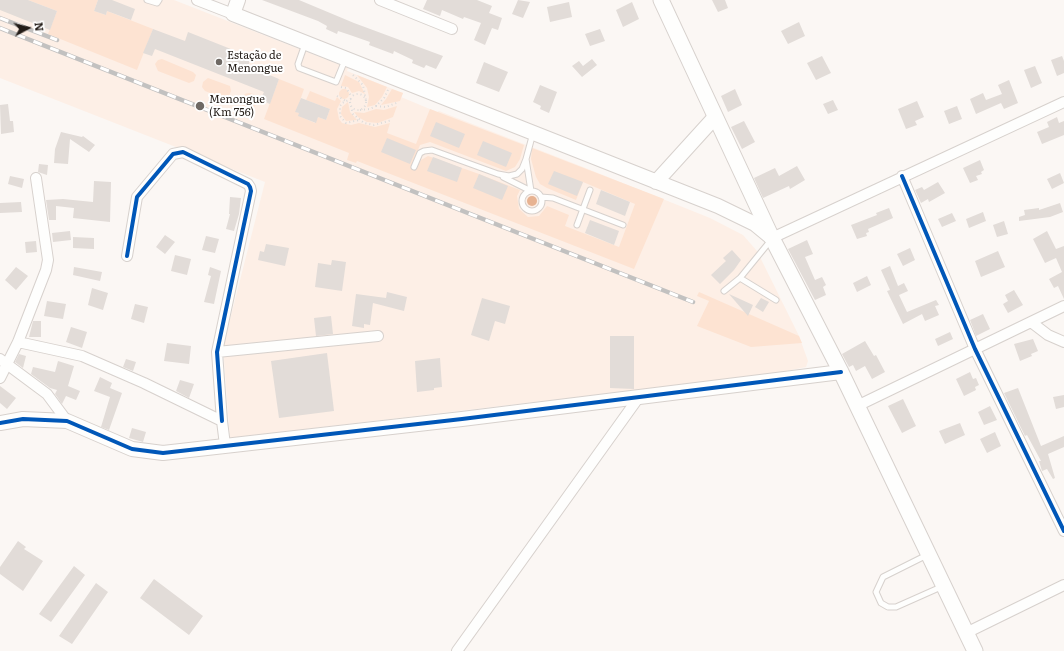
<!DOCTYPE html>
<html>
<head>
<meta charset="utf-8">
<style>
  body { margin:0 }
  #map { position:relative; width:1064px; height:651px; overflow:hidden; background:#fbf7f4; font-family:Literata,serif }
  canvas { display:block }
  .north { position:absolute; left:8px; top:8px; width:40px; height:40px; -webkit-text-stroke:3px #fff; paint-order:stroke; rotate:83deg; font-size:11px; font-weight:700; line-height:16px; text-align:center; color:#231c17 }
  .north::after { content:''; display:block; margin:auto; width:14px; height:18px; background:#231c17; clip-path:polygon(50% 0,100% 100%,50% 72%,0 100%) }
</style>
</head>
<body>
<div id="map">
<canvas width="1064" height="651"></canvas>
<div class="north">N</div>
</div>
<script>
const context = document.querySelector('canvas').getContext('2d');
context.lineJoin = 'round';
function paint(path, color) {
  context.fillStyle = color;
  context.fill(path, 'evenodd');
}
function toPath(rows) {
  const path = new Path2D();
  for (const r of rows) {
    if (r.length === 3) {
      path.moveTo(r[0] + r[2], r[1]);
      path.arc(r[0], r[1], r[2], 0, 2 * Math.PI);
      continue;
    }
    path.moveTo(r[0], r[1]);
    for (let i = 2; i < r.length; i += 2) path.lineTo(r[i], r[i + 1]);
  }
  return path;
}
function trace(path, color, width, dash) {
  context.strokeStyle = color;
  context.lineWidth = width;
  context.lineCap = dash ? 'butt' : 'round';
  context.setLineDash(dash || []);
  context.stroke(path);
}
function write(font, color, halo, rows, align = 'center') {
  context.font = font + ' Literata,serif';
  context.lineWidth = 4;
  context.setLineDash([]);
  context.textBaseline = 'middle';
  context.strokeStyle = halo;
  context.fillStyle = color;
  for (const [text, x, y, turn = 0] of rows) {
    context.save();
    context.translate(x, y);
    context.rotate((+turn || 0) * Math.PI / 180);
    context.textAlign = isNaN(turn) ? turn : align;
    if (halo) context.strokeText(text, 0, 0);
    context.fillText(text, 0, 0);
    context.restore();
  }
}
paint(toPath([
  [0,0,174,0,348,68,347,71,403,93,401,97,437,112,439,111,583,167,710,218,743,235,757,251,799,336,808,361,806,367,772,374,230,438,223,347,265,182,0,78]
]), '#fdefe6');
paint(toPath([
  [28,0,98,0,94,11,106,15,107,11,153,29,137,70,48,34,57,11],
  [162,59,193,72,196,75,194,81,189,83,158,71,155,64,158,60],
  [345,75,359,82,365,94,359,91,352,93,348,87,341,86],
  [357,75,387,87,382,97,375,105,367,107,369,97,367,88],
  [208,78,230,86,231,91,229,96,223,98,205,91,202,87,203,82],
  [279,79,304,89,296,112,299,113,299,116,315,123,318,117,326,120,330,109,306,100,310,91,335,101,337,97,341,101,337,109,339,119,342,123,351,125,359,123,375,127,390,123,387,133,416,144,430,109,524,145,520,159,515,167,506,171,430,142,420,145,411,167,416,169,421,160,428,156,479,174,520,190,517,196,519,209,528,217,539,216,547,206,569,215,565,226,619,247,635,204,583,182,576,200,547,188,540,184,536,177,531,159,532,148,664,199,634,269,357,161,356,163,347,160,349,153,264,119],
  [344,94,5],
  [392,89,403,93,400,101,381,105,386,99],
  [249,101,8],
  [348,102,350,112,357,120,346,121,341,114,342,107],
  [397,106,393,117,378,123,367,122,358,117,354,112,364,113,376,109,384,110],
  [699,292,799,336,802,343,751,347,697,326,709,301,697,296]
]), '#fde3d2');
paint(toPath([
  [532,201,5]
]), '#e7b392');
paint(toPath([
  [0,0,28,0,57,11,50,30,0,10],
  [98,0,112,0,135,9,131,20,107,11,106,15,94,11],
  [262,0,299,0,354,23,443,56,436,69,426,65,424,68,412,63,413,60,394,51,393,54,369,45,370,42,350,35,338,31,337,34,326,29,327,26,318,21],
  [427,0,477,0,492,6,489,13,502,18,498,30,492,28,485,45,474,40,481,23,464,17,463,19,442,10,440,16,423,9],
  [518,0,530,2,523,18,512,14],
  [712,0,725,0,728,8,718,12],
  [569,2,572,17,550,22,547,7],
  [632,2,639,19,623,27,616,10],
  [799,22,805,36,788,44,781,31],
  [153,29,185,41,188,32,251,57,248,66,279,79,270,104,260,100,264,92,155,49,152,56,143,53],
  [600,29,605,41,590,46,585,34],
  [822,56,831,73,816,80,807,63],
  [1062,56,1064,61,1064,73,1057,76,1051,60],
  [592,59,597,65,582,77,572,66,579,61,583,66],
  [484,62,508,72,499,92,476,83],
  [1035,66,1042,83,1031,88,1024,70],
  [1009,80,1018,103,1004,109,1001,103,976,114,970,99,983,93,986,100,1002,94,998,85],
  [540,85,557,92,549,113,540,109,541,106,533,102],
  [735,89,742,105,728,112,721,96],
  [301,98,330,109,326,120,318,117,316,123,298,116,299,113,295,112],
  [833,100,838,110,828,114,823,104],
  [917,101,924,117,915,121,917,125,906,129,898,109],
  [8,104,10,121,13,121,14,132,1,134,0,105],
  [957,106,962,119,949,124,944,111],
  [1057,117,1059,123,1064,121,1064,135,1042,144,1037,132,1049,127,1047,122],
  [744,121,755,142,742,149,731,127],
  [436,122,465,134,459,148,430,136],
  [61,132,82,137,83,136,95,145,89,152,70,139,68,164,54,163,55,149],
  [387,138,416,150,410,164,381,152],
  [483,141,512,153,506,167,477,155],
  [433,157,462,168,457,182,427,171],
  [980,160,984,170,981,172,982,174,976,176,978,180,970,183,963,168],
  [39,164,48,165,47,175,38,172],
  [797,166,805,180,790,189,789,186,763,198,754,178,775,168,779,176],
  [554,171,583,182,577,196,548,184],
  [1060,173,1064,183,1052,189,1047,179],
  [479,174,508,186,502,200,473,188],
  [10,176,24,179,22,188,8,184],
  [94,181,111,182,110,222,73,218,74,208,56,206,56,220,49,220,46,200,63,199,93,202],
  [938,182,945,193,929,202,928,199,921,203,915,190,922,187,924,190],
  [601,190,630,202,625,216,596,204],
  [230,197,241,198,239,214,234,231,226,229,230,214,229,214],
  [21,202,22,212,0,213,0,203],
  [1060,203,1063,212,1050,217,1019,221,1019,217,1025,215,1024,210,1039,208,1039,210],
  [889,208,893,218,868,229,869,232,866,233,867,236,857,239,851,225,877,215,876,213],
  [983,212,986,221,969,228,966,219],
  [952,213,956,221,942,227,938,219],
  [590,220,619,231,614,245,585,233],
  [1004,221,1008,234,997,237,993,225],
  [70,231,71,240,53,242,52,233],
  [1047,231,1056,249,1064,246,1064,299,1058,286,1054,288,1049,279,1062,272,1056,258,1045,263,1033,239],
  [165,235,175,242,165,254,156,247],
  [206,236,219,239,215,253,202,250],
  [73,237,94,238,94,249,73,248],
  [807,240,813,254,805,257,815,280,822,277,826,285,823,287,826,295,815,300,788,249],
  [36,241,37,252,26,253,25,242],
  [266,244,289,248,285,266,258,260,260,251,264,252],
  [910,248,915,260,903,266,897,254],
  [732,250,741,260,734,270,720,284,711,275,726,261,723,258],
  [998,251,1005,267,981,277,975,261],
  [175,255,191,259,187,275,171,271],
  [332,260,346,262,342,291,315,287,318,263,331,265],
  [890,266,898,286,904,283,908,291,899,295,907,312,936,300,939,305,935,306,939,315,925,321,922,314,903,324,887,291,890,290,881,270],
  [16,267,28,276,16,290,5,280],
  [74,267,102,272,100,281,73,275],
  [210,267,221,271,214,304,204,302,211,276,208,275],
  [867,276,871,285,857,292,853,283],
  [92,288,108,293,103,310,88,305],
  [1014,290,1023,305,1008,313,1003,304,1008,301,1005,295],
  [387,292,407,297,404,311,373,303,370,325,364,324,364,328,352,326,356,294,386,298],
  [729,294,753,305,748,316],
  [482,298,510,306,505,324,495,321,489,341,471,335],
  [761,298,769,302,763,312,755,307],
  [47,301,66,304,63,319,44,316],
  [135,304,148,307,144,323,131,319],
  [983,314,990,329,976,336,970,320],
  [331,316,333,334,316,336,314,318],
  [33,321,41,321,41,337,29,337],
  [71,327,87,332,82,348,66,342],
  [950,332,953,339,938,346,935,339],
  [610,336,634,336,634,389,610,388],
  [1033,339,1038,351,1031,354,1032,356,1020,361,1014,344],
  [865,341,874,356,876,355,885,372,872,379,865,366,856,371,853,365,849,367,842,354],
  [167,343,191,346,189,364,164,361],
  [327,353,334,411,279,418,271,361],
  [19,354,26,356,23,368,15,362],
  [440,358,442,387,434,388,434,390,417,392,415,361],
  [126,359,136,362,133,371,123,367],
  [58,361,74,366,68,386,80,391,76,400,66,396,62,404,55,394,57,390,50,388,31,374,33,367,55,372],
  [970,372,973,379,976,378,979,385,975,387,976,390,964,396,956,379],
  [100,377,112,383,110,388,122,393,109,430,101,427,110,397,94,391],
  [180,380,194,384,189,398,176,391],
  [0,386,16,398,7,409,0,403],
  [1018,388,1041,446,1064,436,1064,447,1048,454,1055,478,1053,479,1047,469,1042,471,1039,461,1041,461,1027,435,1025,436,1004,393],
  [1064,395,1064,407,1056,409,1053,397],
  [903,399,916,426,902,433,888,406],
  [990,406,997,420,984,425,978,412],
  [960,423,965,435,945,444,939,431],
  [132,428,146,432,143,442,129,438],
  [995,432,1001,446,987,453,980,439],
  [18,541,26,547,24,549,43,561,23,591,0,574,0,567],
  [74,566,85,575,51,622,39,614],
  [154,579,203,616,189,635,140,598],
  [96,583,108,592,72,644,59,636]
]), '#e2dcd8');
const lane = toPath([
  [147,0,157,3,159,0],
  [305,44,298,64,299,68,336,82,345,60],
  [414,167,420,153,424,151,432,150,498,174,509,176,517,174,522,169,526,159],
  [503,177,531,191],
  [532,201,10],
  [531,191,526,159,533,133],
  [541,197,553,198,623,225],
  [577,225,590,190],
  [740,278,771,240],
  [724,291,740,278,776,300],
  [927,555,883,577,876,592,881,603,888,607,896,607,941,587]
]);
const street = toPath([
  [197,0,233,14],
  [380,0,452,29],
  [902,176,975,349,1064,531],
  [772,238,1064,102],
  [127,256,137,197,173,154,183,152,248,184,250,187,251,191,217,352,222,421],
  [1031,322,1048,335,1064,342],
  [18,342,82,356,144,383,222,421,225,445],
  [217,352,378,336],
  [0,359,47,394,67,421],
  [0,378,18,342,46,270,48,260,36,178],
  [857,406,1064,306],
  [966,633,1064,585],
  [457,651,639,397]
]);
const secondary = toPath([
  [238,0,233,14,718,206,755,224,772,238],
  [656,182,715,117],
  [0,423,23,419,67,421,132,449,163,453,462,419,841,372]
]);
const primary = toPath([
  [661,0,772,238,841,372,975,651]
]);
trace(lane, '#d7d1cd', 7);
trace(street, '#d7d1cd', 12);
trace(secondary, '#d7d1cd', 16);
trace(primary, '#d7d1cd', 17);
trace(toPath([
  [353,75,363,85,366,100],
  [341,87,346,88,352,97],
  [358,102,8],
  [337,96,346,101],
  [351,99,342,103,340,106,340,116,346,123,359,120],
  [350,102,353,114,364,123,374,125,392,120],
  [376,106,386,107,399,102],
  [360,110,370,109,376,106,384,98,389,88]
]), '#dcdbda', 2, [1, 3]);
trace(lane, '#fefefd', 5);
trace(street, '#fefefd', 10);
trace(secondary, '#fefefd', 14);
trace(primary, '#fefefd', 15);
const rail = toPath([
  [0,18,57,40],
  [0,28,693,302]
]);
trace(rail, '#c2c1c0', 4.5);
trace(rail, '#fff', 3, [9]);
trace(toPath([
  [902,176,975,349,1064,531],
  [127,256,137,197,173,154,183,152,248,184,250,187,251,191,217,352,222,421],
  [0,423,23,419,67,421,132,449,163,453,462,419,841,372]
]), '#0057b8', 4);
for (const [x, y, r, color] of [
  [219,62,4,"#6f6964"],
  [200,106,5,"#6f6964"]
]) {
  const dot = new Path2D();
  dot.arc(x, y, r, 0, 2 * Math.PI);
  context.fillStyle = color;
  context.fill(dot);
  trace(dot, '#fff', 1.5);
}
write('11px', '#231c17', '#fff', [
  ["Estação de",227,56],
  ["Menongue",227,69],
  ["Menongue",209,100],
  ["(Km 756)",209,113]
], 'left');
</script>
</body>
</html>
